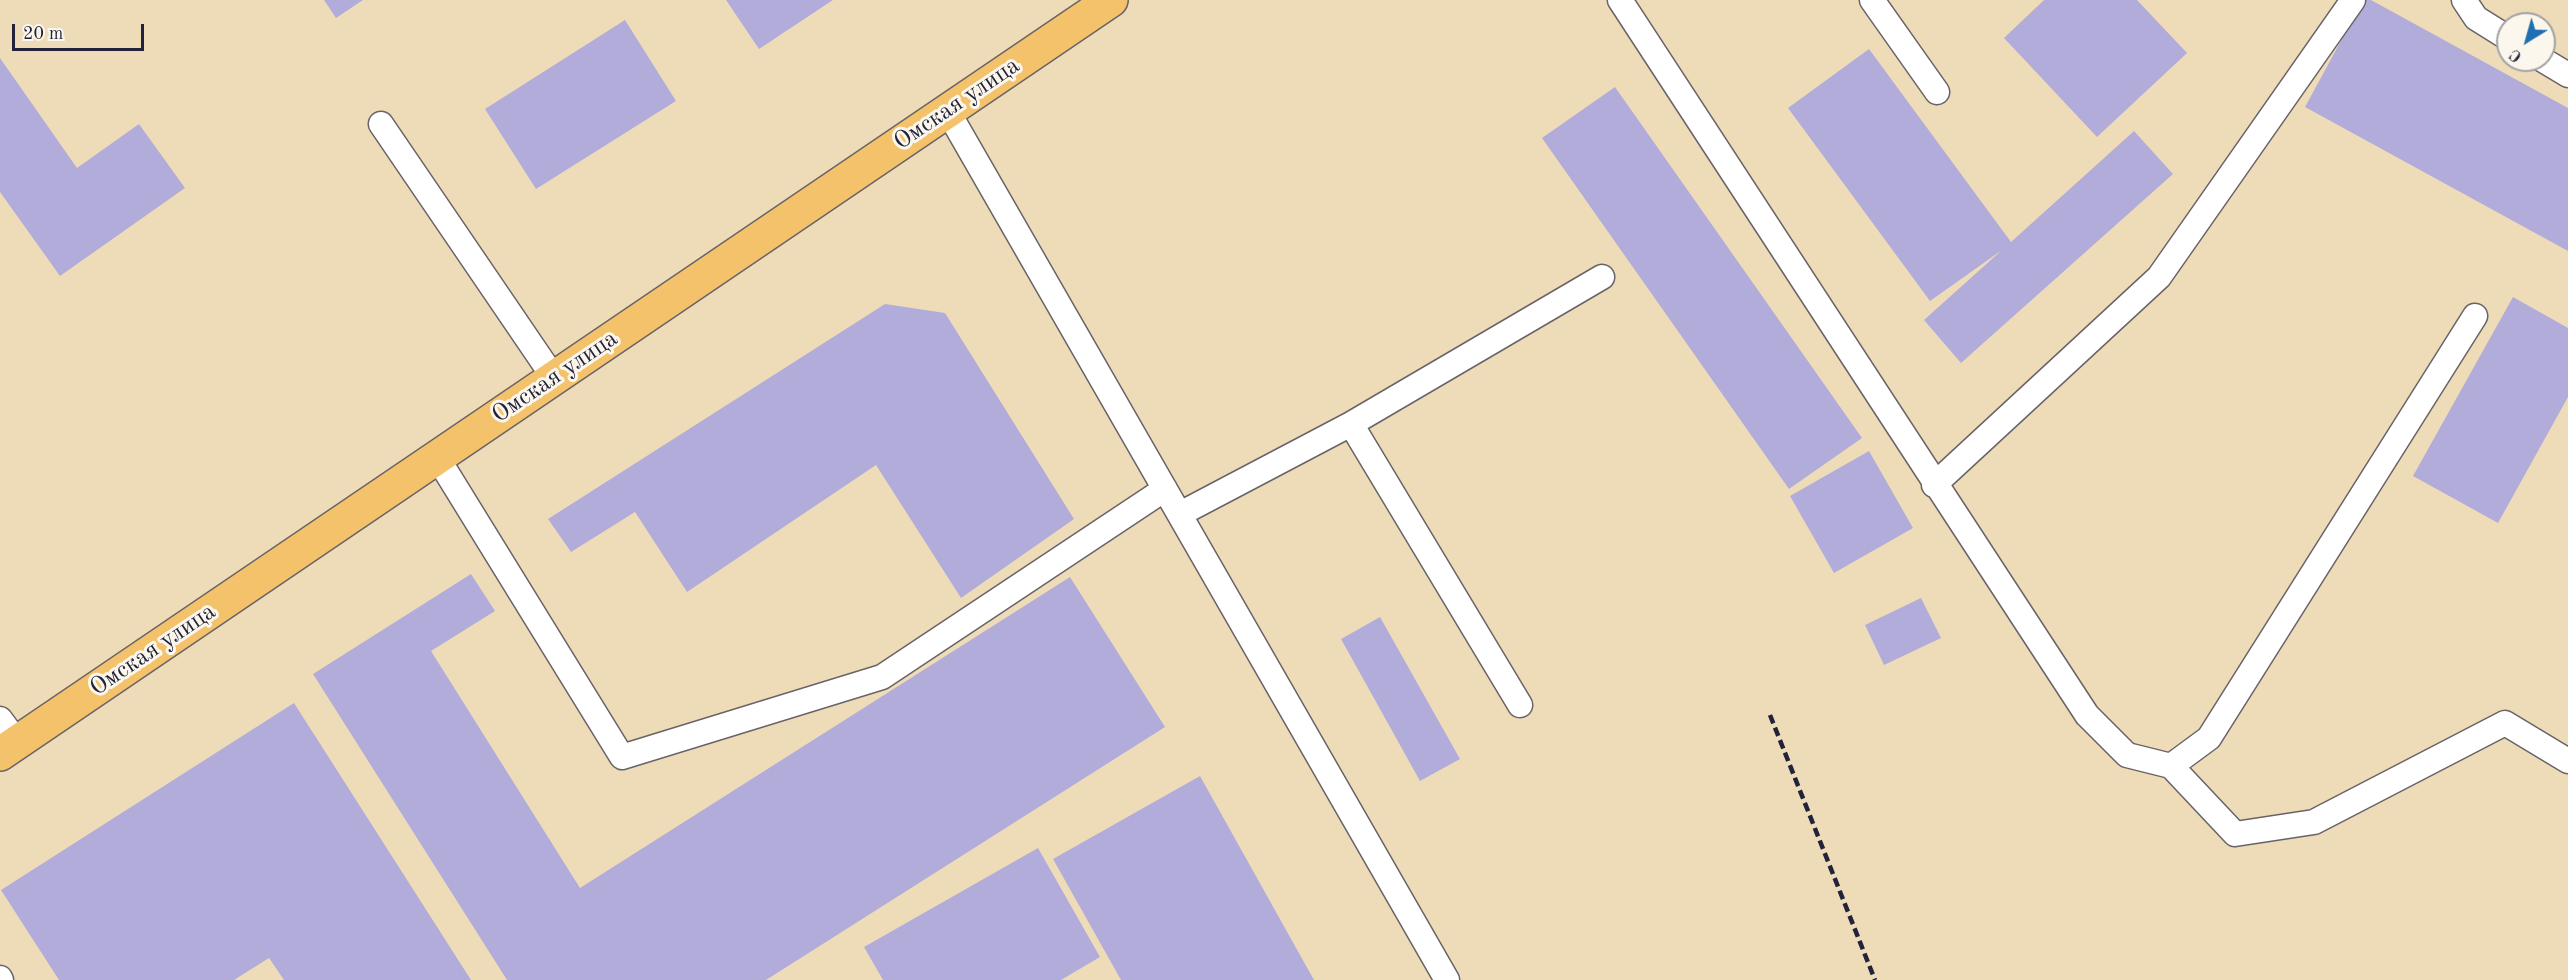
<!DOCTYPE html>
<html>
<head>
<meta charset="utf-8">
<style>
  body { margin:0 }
  #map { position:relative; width:2568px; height:980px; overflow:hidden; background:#eedcb9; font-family:"Old Standard TT",serif }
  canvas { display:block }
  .north { position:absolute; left:2496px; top:12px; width:60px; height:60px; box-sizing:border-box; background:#fbf7ec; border:2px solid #a4a2a5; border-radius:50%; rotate:217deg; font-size:16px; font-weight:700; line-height:24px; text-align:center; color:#22223b }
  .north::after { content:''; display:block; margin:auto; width:21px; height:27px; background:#1f6fb2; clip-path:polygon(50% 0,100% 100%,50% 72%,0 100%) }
  .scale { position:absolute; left:12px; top:24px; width:132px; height:27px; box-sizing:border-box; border:3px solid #22223b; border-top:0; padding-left:8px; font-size:18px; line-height:21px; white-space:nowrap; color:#22223b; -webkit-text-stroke:4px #fbf7ec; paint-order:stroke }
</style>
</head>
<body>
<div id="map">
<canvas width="2568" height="980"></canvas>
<div class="north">С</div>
<div class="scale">20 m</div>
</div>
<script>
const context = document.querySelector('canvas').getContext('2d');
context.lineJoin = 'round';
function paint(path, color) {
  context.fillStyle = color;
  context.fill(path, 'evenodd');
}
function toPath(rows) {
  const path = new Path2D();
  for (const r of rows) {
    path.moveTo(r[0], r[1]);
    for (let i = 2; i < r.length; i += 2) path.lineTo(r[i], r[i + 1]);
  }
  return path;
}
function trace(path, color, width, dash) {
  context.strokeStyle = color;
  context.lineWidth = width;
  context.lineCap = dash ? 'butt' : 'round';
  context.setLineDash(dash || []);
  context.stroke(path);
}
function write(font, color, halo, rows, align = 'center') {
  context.font = font + ' "Old Standard TT",serif';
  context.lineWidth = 6;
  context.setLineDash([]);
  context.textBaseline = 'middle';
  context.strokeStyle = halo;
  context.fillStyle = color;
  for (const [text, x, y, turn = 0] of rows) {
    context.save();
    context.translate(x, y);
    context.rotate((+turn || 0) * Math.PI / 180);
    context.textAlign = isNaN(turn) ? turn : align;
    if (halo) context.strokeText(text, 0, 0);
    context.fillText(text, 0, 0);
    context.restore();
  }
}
paint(toPath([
  [324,0,363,0,336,18],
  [726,0,833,0,759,49],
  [2044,0,2137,0,2187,53,2097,137,2004,38],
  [2363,0,2371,0,2568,108,2568,251,2305,107],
  [625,20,676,101,536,189,485,109],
  [1869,49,2011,242,2134,131,2173,174,1961,363,1924,320,2002,250,1930,301,1788,108],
  [0,58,77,168,139,124,185,188,60,276,0,192],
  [1615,87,1862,438,1789,489,1542,138],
  [2513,297,2568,328,2568,397,2498,523,2413,476],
  [885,304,945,313,1074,519,961,598,876,465,687,592,635,512,571,552,548,519],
  [1869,451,1913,528,1834,573,1790,496],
  [471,574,495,611,431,651,580,888,1070,577,1165,727,766,980,507,980,313,674],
  [1921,598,1941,638,1884,665,1865,625],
  [1380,617,1460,759,1420,781,1341,639],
  [294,703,471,980,284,980,269,958,234,980,59,980,1,890],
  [1200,776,1314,980,1121,980,1053,859],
  [1038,848,1100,957,1061,980,883,980,864,947]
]), '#b2acda');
const lane = toPath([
  [1620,0,2087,715,2127,755,2171,766,2209,738,2475,316],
  [1872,0,1937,92],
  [2464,0,2476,18,2508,38],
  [2543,60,2568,75],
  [947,110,1447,980],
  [381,124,554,378],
  [1351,424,1602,277],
  [437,457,622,757,882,677,1165,489],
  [1934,485,2159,277,2353,0],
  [1180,514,1351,424,1520,705],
  [0,719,17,742],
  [2171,766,2235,834,2314,822,2505,723,2568,761],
  [0,978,1,980]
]);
const primary = toPath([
  [0,754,1111,0]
]);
trace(lane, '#696367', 27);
trace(primary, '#696367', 36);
trace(lane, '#fff', 24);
trace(primary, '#f4c26a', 33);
trace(toPath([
  [1770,715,1875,980]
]), '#22223b', 4.5, [9, 4.5]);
write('24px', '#22223b', '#fbf7ec', [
  ["Омская улица",957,104,-34],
  ["Омская улица",555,377,-34],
  ["Омская улица",153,650,-34]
]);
</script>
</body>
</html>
